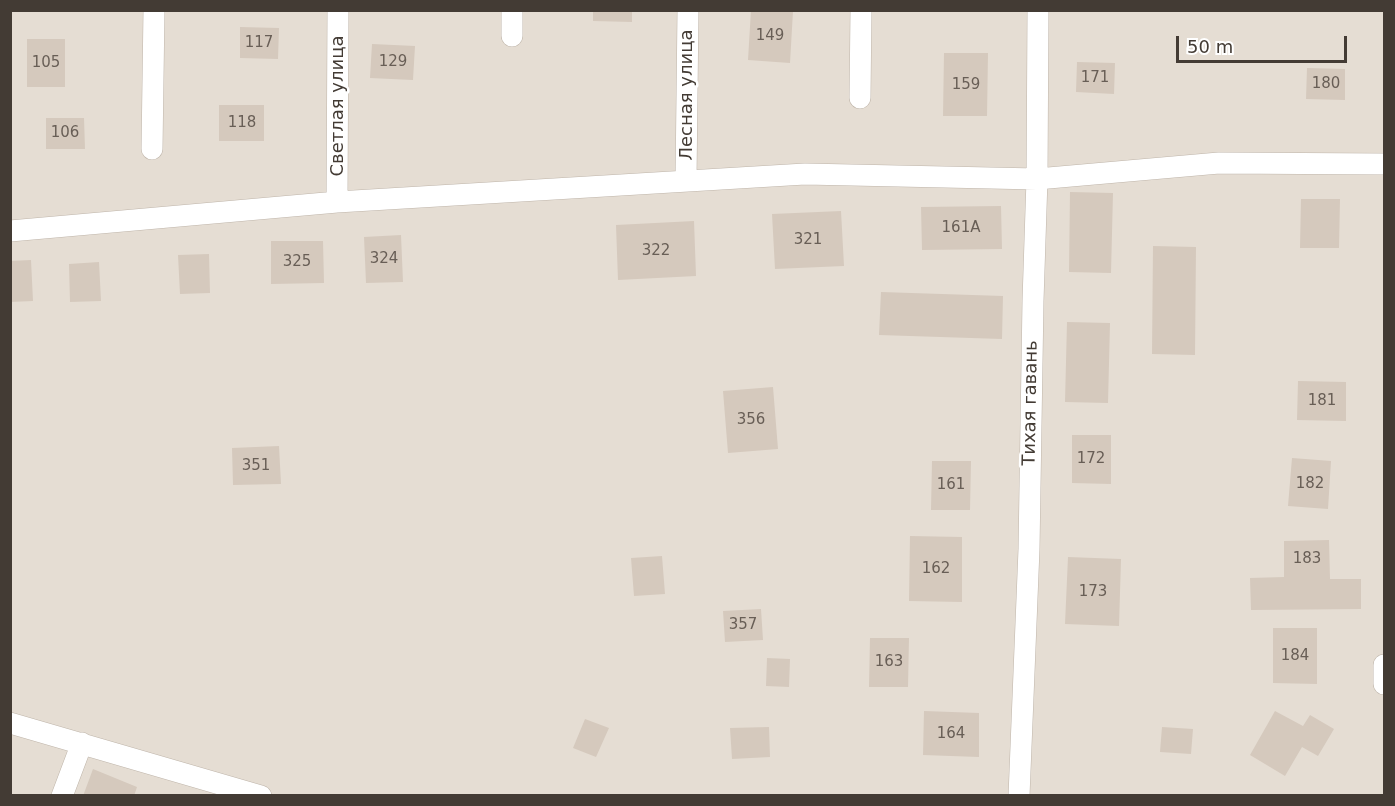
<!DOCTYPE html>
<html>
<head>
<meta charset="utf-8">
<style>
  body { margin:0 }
  #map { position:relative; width:1395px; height:806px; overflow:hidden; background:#f1ece4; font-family:"DejaVu Sans",sans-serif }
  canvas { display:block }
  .frame { position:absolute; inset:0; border:12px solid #433b34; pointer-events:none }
  .scale { position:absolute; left:1176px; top:36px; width:171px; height:27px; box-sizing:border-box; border:3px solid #433b34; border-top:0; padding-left:8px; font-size:18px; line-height:21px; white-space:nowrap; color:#433b34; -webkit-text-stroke:4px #fff; paint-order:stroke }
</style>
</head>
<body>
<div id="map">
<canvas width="1395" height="806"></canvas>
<div class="frame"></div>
<div class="scale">50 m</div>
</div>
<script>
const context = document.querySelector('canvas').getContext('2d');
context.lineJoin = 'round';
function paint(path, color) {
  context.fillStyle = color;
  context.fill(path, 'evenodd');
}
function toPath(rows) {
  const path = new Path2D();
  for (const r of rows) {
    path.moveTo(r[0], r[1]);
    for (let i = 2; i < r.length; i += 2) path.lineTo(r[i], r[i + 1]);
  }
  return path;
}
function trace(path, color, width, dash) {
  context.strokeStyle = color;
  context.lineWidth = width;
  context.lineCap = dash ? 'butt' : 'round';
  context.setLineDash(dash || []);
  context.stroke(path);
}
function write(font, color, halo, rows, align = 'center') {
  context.font = font + ' "DejaVu Sans",sans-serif';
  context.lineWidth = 5;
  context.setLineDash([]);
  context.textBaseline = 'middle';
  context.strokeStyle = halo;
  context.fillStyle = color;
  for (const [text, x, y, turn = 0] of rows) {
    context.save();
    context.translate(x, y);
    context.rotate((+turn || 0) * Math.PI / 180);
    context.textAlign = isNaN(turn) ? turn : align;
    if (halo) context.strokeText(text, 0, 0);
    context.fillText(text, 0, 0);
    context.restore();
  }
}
paint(toPath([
  [10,11,1384,11,1384,795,11,795]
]), '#e5ddd3');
paint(toPath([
  [593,10,632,10,632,22,593,21],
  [751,10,793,11,790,63,748,60],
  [240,27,279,28,278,59,240,58],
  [27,39,65,39,65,87,27,87],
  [372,44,415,46,413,80,370,78],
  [944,53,988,53,987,116,943,116],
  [1077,62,1115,63,1114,94,1076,92],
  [1307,68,1345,69,1345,100,1306,99],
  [219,105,264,105,264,141,219,141],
  [46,118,84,118,85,149,46,149],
  [1070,192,1113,193,1111,273,1069,272],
  [1301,199,1340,199,1339,248,1300,248],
  [1001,206,1002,249,922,250,921,207],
  [841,211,844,266,775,269,772,214],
  [694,221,696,276,618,280,616,225],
  [401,235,403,282,366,283,364,237],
  [271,241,323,241,324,283,271,284],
  [1153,246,1196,247,1195,355,1152,354],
  [209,254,210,293,180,294,178,255],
  [31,260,33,301,10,302,10,261],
  [99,262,101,301,70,302,69,264],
  [881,292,1003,296,1002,339,879,335],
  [1067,322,1110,323,1108,403,1065,402],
  [1298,381,1346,382,1346,421,1297,420],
  [773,387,778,449,728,453,723,391],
  [1072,435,1111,435,1111,484,1072,483],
  [279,446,281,484,233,485,232,448],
  [1292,458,1331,461,1328,509,1288,506],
  [932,461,971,461,970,510,931,510],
  [910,536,962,537,962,602,909,601],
  [1329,540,1330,579,1361,579,1361,609,1251,610,1250,578,1284,577,1284,541],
  [662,556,665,594,634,596,631,558],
  [1068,557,1121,559,1119,626,1065,624],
  [761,609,763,640,725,642,723,611],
  [1273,628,1317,628,1317,684,1273,683],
  [870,638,909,638,908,687,869,687],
  [767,658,790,659,789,687,766,686],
  [924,711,979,713,979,757,923,755],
  [1275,711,1303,726,1310,715,1334,729,1318,756,1302,747,1285,776,1250,755],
  [585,719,609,728,596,757,573,748],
  [769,727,770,757,732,759,730,728],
  [1162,727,1193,729,1191,754,1160,752],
  [93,769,137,787,134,796,83,796]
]), '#d5c9bd');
const minor = toPath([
  [512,36,512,10],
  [860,98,861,10],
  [152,149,154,10],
  [686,180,688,10],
  [337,202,338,10],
  [10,231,337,202,805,174,1037,179,1219,163,1384,164],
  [1384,684,1384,665],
  [10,723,261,796],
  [62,796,82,743],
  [1019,796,1029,549,1033,301,1037,179,1038,10]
]);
trace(minor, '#bfb5aa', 22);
trace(minor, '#fff', 21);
write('15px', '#685e56', null, [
  ["149",770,36],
  ["117",259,43],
  ["129",393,62],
  ["105",46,63],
  ["171",1095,78],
  ["180",1326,84],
  ["159",966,85],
  ["118",242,123],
  ["106",65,133],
  ["161А",961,228],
  ["321",808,240],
  ["322",656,251],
  ["324",384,259],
  ["325",297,262],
  ["181",1322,401],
  ["356",751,420],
  ["172",1091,459],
  ["351",256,466],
  ["182",1310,484],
  ["161",951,485],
  ["183",1307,559],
  ["162",936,569],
  ["173",1093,592],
  ["357",743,625],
  ["184",1295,656],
  ["163",889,662],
  ["164",951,734]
]);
write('18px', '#433b34', '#fff', [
  ["Лесная улица",687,95,-90],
  ["Светлая улица",338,106,-90],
  ["Тихая гавань",1031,403,-89]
]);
</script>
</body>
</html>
